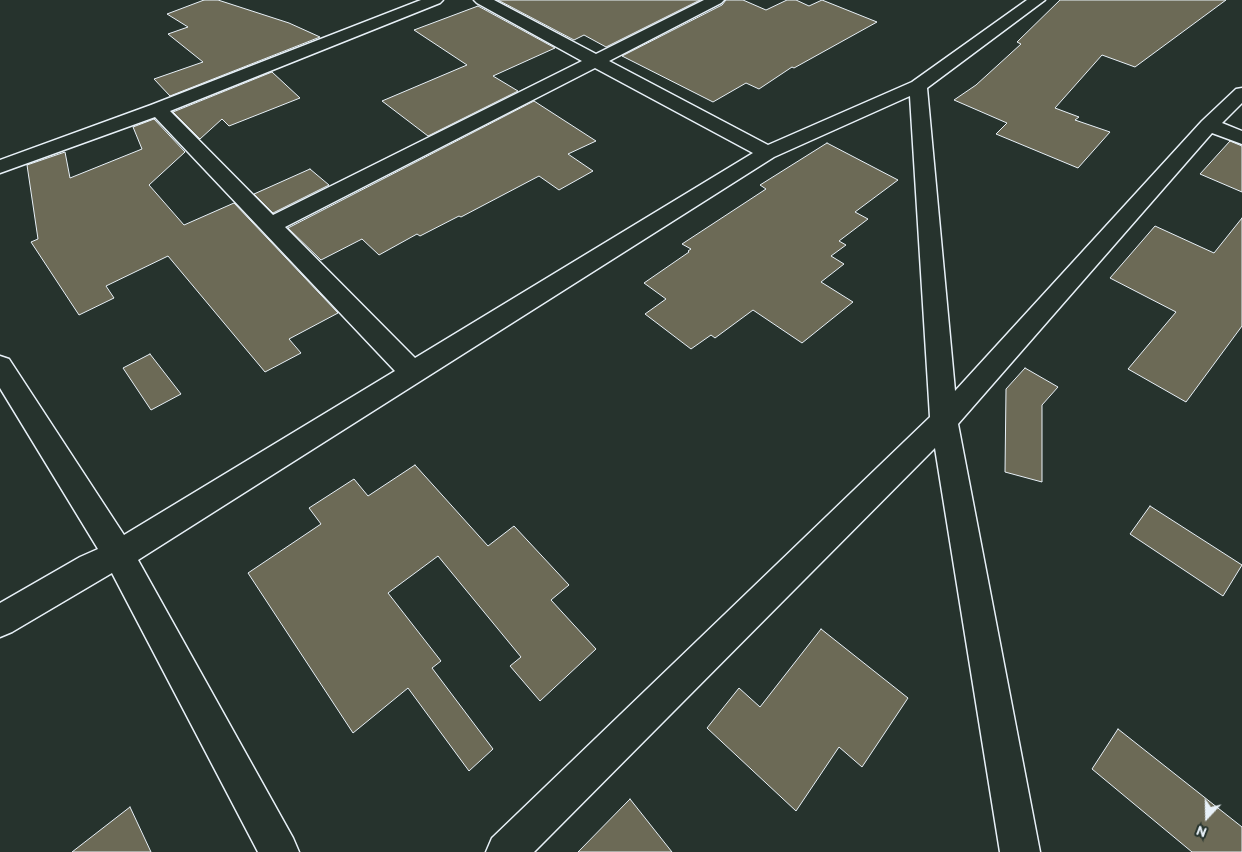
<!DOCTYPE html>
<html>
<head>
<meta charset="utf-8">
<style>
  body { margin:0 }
  #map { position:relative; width:1242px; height:852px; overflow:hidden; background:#26332d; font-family:Itim,sans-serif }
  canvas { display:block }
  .north { position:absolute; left:1182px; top:792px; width:50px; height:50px; -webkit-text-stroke:4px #26332d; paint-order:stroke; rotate:201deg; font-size:14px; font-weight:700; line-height:20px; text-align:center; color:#e8f1f8 }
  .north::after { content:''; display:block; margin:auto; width:18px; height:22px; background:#e8f1f8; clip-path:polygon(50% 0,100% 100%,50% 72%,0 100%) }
</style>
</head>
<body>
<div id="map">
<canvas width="1242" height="852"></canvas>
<div class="north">N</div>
</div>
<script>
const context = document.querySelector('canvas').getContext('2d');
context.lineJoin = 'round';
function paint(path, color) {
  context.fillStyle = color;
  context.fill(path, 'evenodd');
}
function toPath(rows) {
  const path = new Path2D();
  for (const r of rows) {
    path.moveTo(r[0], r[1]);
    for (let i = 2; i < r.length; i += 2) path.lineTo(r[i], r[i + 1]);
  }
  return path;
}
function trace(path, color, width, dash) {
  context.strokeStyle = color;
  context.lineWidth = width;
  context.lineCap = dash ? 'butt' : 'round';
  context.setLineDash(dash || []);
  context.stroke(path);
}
const building = toPath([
  [204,0,218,0,289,23,320,37,170,96,154,79,203,62,168,34,188,27,167,14,204,0],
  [498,0,700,0,606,47,584,35,574,40,498,0],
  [726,0,743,0,766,10,787,0,796,0,809,6,822,0,877,22,794,68,792,67,759,89,746,83,713,102,622,56,722,5,726,0],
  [1060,0,1226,0,1135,67,1102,55,1055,108,1079,117,1075,120,1110,132,1078,168,996,134,1007,123,954,100,976,85,1021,44,1017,42,1060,0],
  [478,6,555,48,493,76,518,91,428,136,382,101,467,65,414,30,478,6],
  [272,72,300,98,229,126,222,119,200,139,173,112,272,72],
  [534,101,596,141,568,154,593,171,559,190,539,176,461,217,459,216,420,236,417,234,379,255,362,239,321,260,288,228,534,101],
  [154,119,185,152,149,185,184,225,234,203,338,313,289,339,301,353,265,372,168,256,106,286,114,298,79,315,31,242,38,239,27,165,65,152,70,178,142,149,133,127,154,119],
  [1230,141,1242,146,1242,192,1200,174,1230,141],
  [827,143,898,180,855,212,868,219,839,241,846,245,831,256,844,264,821,282,853,302,802,343,753,310,715,338,711,335,691,349,645,314,666,299,644,283,689,252,688,251,691,249,682,244,766,189,760,185,827,143],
  [310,169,329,185,273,213,254,194,310,169],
  [1242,218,1242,326,1186,402,1128,369,1176,312,1110,278,1155,226,1214,253,1242,218],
  [150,354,181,394,151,410,123,368,150,354],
  [1025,368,1058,387,1042,405,1042,482,1005,472,1006,389,1025,368],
  [415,465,488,546,514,526,569,585,551,600,596,649,540,701,510,666,521,657,438,556,388,593,441,661,432,668,493,749,469,771,408,688,353,733,248,573,321,524,309,508,354,479,368,496,415,465],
  [1150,506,1242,565,1223,596,1130,534,1150,506],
  [821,629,908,698,862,767,839,747,796,811,707,728,739,688,760,707,821,629],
  [1118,729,1242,827,1242,852,1192,852,1092,769,1118,729],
  [630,799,672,852,578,852,630,799],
  [130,807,151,852,72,852,130,807]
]);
paint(building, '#6c6a56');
trace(building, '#e8f1f8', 1);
const street = toPath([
  [421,0,443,0,440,3,170,111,273,215,582,61,477,3,474,0,494,0,596,54,704,0,724,0,721,3,609,61,768,145,912,82,1027,0,1045,0,927,88,955,391,1202,121,1236,89,1242,88,1242,103,1222,123,1242,131,1242,144,1212,133,958,424,1040,852,1000,852,935,448,534,852,486,852,492,838,930,417,910,96,774,157,138,560,293,838,299,852,258,852,112,573,12,632,0,637,0,603,80,557,98,549,0,388,0,356,9,359,124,535,395,371,155,117,0,173,0,160,151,105,421,0],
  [595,68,753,153,415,358,285,227,595,68]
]);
trace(street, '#e8f1f8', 3);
paint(street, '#26332d');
</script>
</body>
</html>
